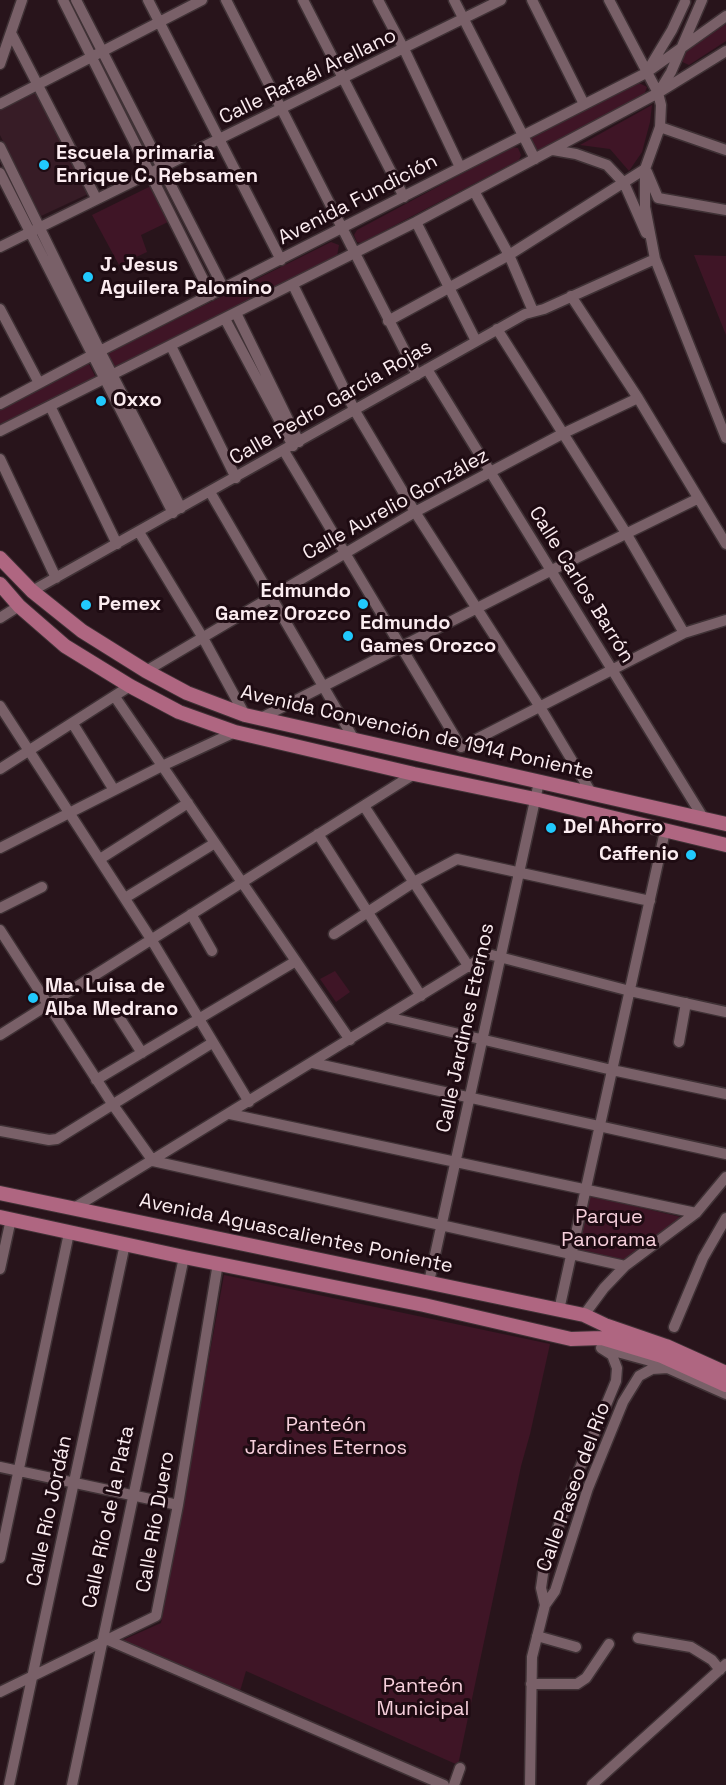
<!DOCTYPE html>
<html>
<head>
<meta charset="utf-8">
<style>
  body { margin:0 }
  canvas { display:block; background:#28141b }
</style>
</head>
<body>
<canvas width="726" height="1785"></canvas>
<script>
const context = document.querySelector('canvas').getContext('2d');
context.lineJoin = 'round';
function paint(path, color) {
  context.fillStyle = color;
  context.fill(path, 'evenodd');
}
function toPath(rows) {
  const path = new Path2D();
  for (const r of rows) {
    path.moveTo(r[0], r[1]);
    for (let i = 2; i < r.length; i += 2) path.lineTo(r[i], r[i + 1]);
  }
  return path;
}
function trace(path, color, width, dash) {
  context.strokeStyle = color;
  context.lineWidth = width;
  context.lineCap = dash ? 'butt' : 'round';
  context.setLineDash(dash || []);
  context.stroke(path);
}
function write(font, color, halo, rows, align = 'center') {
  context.font = font + ' "Space Grotesk",sans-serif';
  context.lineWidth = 6;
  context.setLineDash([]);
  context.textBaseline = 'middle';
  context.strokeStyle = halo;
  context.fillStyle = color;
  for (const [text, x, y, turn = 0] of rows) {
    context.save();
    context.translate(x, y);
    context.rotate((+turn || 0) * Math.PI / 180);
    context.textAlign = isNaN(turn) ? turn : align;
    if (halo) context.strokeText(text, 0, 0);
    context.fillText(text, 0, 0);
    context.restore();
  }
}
paint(toPath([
  [37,91,88,194,41,216,0,135,0,109]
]), '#371c26');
paint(toPath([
  [726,24,726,41,689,65,678,60,681,54],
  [639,83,647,87,644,95,536,153,528,137],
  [652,105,650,122,642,152,629,171,610,149,580,145],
  [512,147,518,148,521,155,519,160,361,243,357,242,354,235,357,230],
  [153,185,170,221,141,235,147,252,119,265,92,215],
  [331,242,339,245,337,256,114,369,107,354],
  [694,255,726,256,726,335],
  [88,362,96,378,0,424,0,407],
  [335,971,350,992,336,1002,320,979],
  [587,1195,685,1218,624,1262,574,1250],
  [224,1275,550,1344,530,1434,521,1466,458,1765,246,1671,240,1691,123,1640,161,1623]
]), '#3f1526');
const minor = toPath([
  [63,0,211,295],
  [76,0,224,289],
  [148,0,281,260],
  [226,0,417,375],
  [303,0,404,197],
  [378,0,404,49,460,167],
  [454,0,535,159],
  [532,0,584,104],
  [11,33,96,198],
  [0,64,22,0],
  [651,65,672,30,685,2],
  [660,90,671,72,702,0],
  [0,104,202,0],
  [660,127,726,150],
  [0,147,100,351,181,508],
  [553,150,576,154,607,165,624,183,646,233],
  [645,169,645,207,655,259,726,438],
  [647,172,658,198,726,210],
  [0,173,173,513],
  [474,191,509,255,533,311],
  [416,222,476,341],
  [0,247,501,0],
  [293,285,355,411,415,512,540,707,592,794],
  [571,296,638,398,726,544],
  [0,309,39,383],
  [236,313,299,442],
  [225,319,293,446],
  [388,321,509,255,645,169,660,127,661,105,658,93,609,0],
  [497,329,626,533,684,633],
  [171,346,236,478],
  [427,369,704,819],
  [0,404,100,351,646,73,726,16],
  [50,406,117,544],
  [0,431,416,222,658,93,726,51],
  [284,451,461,747],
  [0,459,56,578],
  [210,492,355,741],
  [139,532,203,638,245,715],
  [32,591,525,314,544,309,655,259],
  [0,618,19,606],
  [146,671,415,512,562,434,638,398],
  [115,697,350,1040],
  [0,706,151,939,249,1102],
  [259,719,552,570,697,499],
  [73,724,114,790],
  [461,747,684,633,726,620],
  [0,769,130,686],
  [364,806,469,967],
  [318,834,421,996],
  [0,848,162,766,235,732],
  [100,859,188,803],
  [125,898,215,843],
  [0,908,42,887],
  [191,914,212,951],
  [0,930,113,1105,153,1161,625,1266],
  [334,934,414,882,457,859,650,901],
  [119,1017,142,1053],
  [387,1017,612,1070,726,1094],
  [0,1035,414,774],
  [679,1042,686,1003],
  [313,1063,726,1154],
  [96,1080,296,961],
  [230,1114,696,1213],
  [0,1131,49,1140,57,1139,212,1043],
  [74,1208,488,954,630,991,726,1012],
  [0,1269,11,1219],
  [429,1282,539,782],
  [559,1310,665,831],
  [591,1317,584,1315,604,1288,625,1266,696,1213,726,1177],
  [674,1327,703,1258,726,1218],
  [606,1349,654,1362,726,1394],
  [0,1467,178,1505],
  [0,1558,69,1233],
  [545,1605,541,1588,544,1567,577,1475,616,1381,617,1368,612,1355,601,1348],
  [537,1636,576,1647],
  [638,1638,691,1647,712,1660,720,1670],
  [108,1640,444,1785],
  [531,1684,577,1684,586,1678,609,1644],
  [0,1692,156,1616,178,1505,218,1263],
  [9,1785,125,1244],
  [72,1785,184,1257],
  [454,1785,460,1768],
  [530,1785,532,1657,545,1605,555,1591,588,1488,623,1402,639,1376,652,1369,668,1368],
  [592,1785,726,1664]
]);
const major = toPath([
  [0,558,32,591,82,631,146,671,187,693,245,715,726,824],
  [0,584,19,606,65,646,130,686,179,712,235,732,414,774,535,799,726,845],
  [0,1193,584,1315,605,1325,666,1346,726,1373],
  [0,1217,184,1257,424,1305,571,1339,602,1338,662,1356,726,1385]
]);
trace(minor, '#3f3135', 13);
trace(major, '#3f3135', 16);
trace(minor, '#796068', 10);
trace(major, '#af6681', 14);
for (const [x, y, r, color] of [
  [44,165,6,"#21c9fd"],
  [88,277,6,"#21c9fd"],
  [101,401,6,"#21c9fd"],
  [363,604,6,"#21c9fd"],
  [86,605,6,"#21c9fd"],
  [348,636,6,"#21c9fd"],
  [551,828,6,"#21c9fd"],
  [691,855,6,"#21c9fd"],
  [33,998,6,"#21c9fd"]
]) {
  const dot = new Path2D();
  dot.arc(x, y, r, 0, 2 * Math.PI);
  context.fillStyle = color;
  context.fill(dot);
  trace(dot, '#1e0b12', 2);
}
write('20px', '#fbecf0', '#1e0b12', [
  ["Calle Rafaél Arellano",308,77,-26],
  ["Avenida Fundición",358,200,-27],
  ["Calle Pedro García Rojas",331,403,-30],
  ["Calle Aurelio González",396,505,-29],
  ["Calle Carlos Barrón",581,585,58],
  ["Avenida Convención de 1914 Poniente",417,733,13],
  ["Calle Jardines Eternos",466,1028,-78],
  ["Avenida Aguascalientes Poniente",296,1234,12],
  ["Calle Paseo del Río",574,1487,-70],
  ["Calle Río Jordán",50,1511,-78],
  ["Calle Río de la Plata",109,1517,-78],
  ["Calle Río Duero",156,1522,-80]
]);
write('bold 20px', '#fbecf0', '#1e0b12', [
  ["Escuela primaria",56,154],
  ["Enrique C. Rebsamen",56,177],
  ["J. Jesus",100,266],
  ["Aguilera Palomino",100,289],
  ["Oxxo",113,401],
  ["Edmundo",351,592,"right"],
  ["Gamez Orozco",351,615,"right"],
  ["Pemex",98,605],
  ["Edmundo",360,624],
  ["Games Orozco",360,647],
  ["Del Ahorro",563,828],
  ["Caffenio",679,855,"right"],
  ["Ma. Luisa de",45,987],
  ["Alba Medrano",45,1010]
], 'left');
write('20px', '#f6cfdb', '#1e0b12', [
  ["Parque",609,1218],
  ["Panorama",609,1241],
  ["Panteón",326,1426],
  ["Jardines Eternos",326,1449],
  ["Panteón",423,1687],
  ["Municipal",423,1710]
]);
</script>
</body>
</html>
